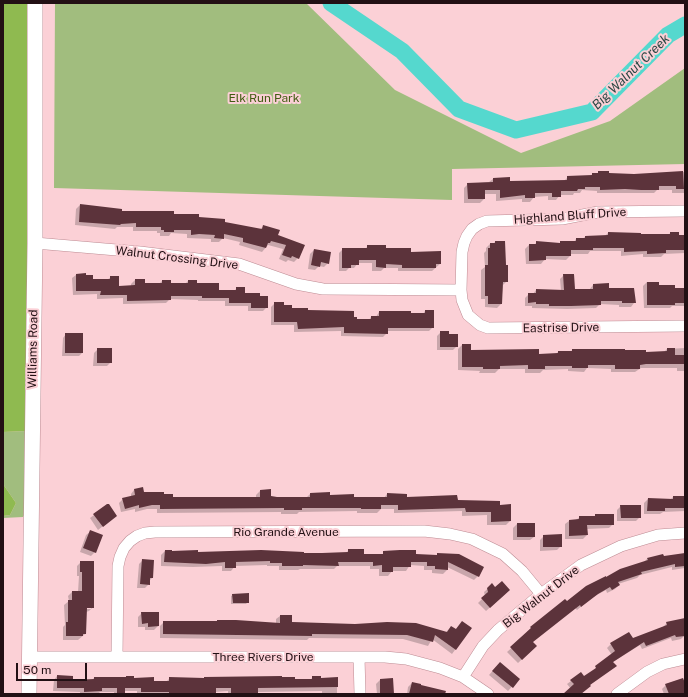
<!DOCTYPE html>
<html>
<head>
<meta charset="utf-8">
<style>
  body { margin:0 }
  #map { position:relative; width:688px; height:697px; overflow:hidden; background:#fbd0d6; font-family:"Public Sans",sans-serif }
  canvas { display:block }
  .frame { position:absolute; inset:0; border:4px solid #221014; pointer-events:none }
  .scale { position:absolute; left:16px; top:663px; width:71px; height:18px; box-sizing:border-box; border:2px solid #221014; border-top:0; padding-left:5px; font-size:12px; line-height:14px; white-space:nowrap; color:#221014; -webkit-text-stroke:3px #fbd0d6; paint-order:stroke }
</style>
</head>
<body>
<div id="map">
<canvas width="688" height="697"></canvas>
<div class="frame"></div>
<div class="scale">50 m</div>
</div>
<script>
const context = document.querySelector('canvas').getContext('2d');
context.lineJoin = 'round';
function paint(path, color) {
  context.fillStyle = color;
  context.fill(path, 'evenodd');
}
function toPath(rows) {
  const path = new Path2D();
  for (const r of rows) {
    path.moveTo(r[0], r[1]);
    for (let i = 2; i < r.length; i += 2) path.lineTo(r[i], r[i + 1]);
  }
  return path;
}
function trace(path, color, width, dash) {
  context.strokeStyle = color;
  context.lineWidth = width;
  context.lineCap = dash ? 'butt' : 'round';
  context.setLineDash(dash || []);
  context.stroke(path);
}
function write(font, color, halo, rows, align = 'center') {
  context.font = font + ' "Public Sans",sans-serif';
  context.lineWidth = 4;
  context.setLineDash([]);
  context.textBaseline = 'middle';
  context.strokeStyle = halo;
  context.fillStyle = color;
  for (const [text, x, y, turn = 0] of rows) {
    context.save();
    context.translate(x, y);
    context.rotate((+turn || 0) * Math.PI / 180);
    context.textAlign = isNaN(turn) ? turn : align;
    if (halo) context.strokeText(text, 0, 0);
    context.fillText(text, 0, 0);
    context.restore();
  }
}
paint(toPath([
  [55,3,306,3,395,90,521,153,610,121,685,68,685,164,452,169,452,200,54,188],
  [26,431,24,492,25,514,23,517,3,518,3,516,10,515,16,503,3,484,3,432]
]), '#a1bd7e');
paint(toPath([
  [3,3,28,3,28,138,26,431,3,432],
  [3,484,16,503,10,515,3,516]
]), '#8fba50');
paint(toPath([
  [685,172,685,193,672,193,672,190,657,190,654,193,597,193,597,191,582,190,580,193,574,193,573,195,560,195,556,200,548,200,548,196,534,197,530,202,522,202,522,199,496,201,496,194,484,194,484,199,480,203,464,203,464,188,468,184,489,182,493,179,509,182,564,181,568,177,591,176,592,174,663,174,665,173],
  [80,205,120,212,173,215,198,218,259,230,264,226,277,236,303,246,298,258,294,262,288,260,286,262,279,259,283,249,268,245,262,252,239,245,240,242,223,238,219,242,211,242,211,239,187,238,187,234,171,233,169,236,160,236,160,233,157,233,157,231,133,231,133,227,117,227,115,229,75,225,76,209],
  [608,233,640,235,669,235,670,233,678,236,685,236,685,253,664,254,661,257,643,257,643,254,621,256,621,251,590,251,588,254,570,254,570,256,566,260,545,259,541,264,526,264,525,249,529,245,534,245,537,242,559,244,561,242,574,242,576,239,582,239,585,237,605,236],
  [495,242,504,242,507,281,503,285,501,304,497,308,485,307,485,299,481,299,481,270,485,267,484,253,486,251,486,248,490,244,493,244],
  [368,246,410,253,440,264,432,271,398,271,398,268,384,268,381,271,372,271,372,263,358,263,354,268,349,268,346,271,339,271,339,253,343,249,365,249],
  [314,250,328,263,324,267,319,266,315,270,308,269,310,254],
  [76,275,92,280,107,280,111,277,118,287,131,287,131,284,135,280,144,284,159,284,162,281,170,284,185,284,188,281,218,291,234,291,237,288,244,294,267,307,263,311,248,311,248,306,225,306,225,301,198,301,198,300,170,299,166,303,123,304,123,298,97,299,97,294,73,295,72,278],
  [564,275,574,290,589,290,593,285,608,284,608,289,634,303,631,307,619,307,619,305,600,304,596,308,567,309,532,308,532,306,525,306,525,298,529,294,533,294,536,290,561,291,560,279],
  [647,282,658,286,674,289,685,288,685,305,684,306,672,306,670,308,644,308,643,286],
  [275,303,291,309,353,318,356,320,369,320,371,317,376,317,379,312,423,314,425,311,433,327,429,331,387,331,387,333,383,337,341,336,341,331,294,332,294,325,271,325,271,307],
  [441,332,448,335,457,346,453,350,437,350,437,336],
  [66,334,82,353,79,356,62,356,63,338],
  [462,345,470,351,538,355,556,354,558,352,571,352,572,350,645,353,664,352,667,349,685,348,685,371,677,371,677,368,641,368,635,372,611,372,611,369,587,368,584,372,568,371,568,369,543,370,540,373,525,373,525,369,499,369,495,373,479,373,480,371,458,370,458,349],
  [98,349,111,362,107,366,93,366,94,353],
  [134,490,143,493,163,495,172,498,256,498,256,495,260,491,270,490,270,497,306,498,310,494,353,498,384,498,387,494,406,498,499,506,510,521,506,525,487,525,487,515,462,516,462,511,394,513,394,509,381,509,377,513,357,513,357,511,299,512,297,514,281,514,281,512,157,513,157,509,147,509,135,512,135,509,121,512,119,503,123,499,131,497,131,494],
  [673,497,685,497,685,511,663,512,660,514,644,514,644,503,648,499,670,500],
  [621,506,640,517,636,521,617,521,617,510],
  [94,515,112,519,98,530,90,518],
  [580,517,613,524,609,528,586,529,587,535,583,539,565,539,565,524,569,521,576,520],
  [517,524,534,537,530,540,513,540,513,528],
  [90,532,95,552,91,556,80,552,86,535],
  [544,536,561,546,557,550,540,551,540,540],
  [349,550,363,555,382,555,384,552,435,556,438,554,478,576,474,580,447,567,447,570,443,574,432,573,432,570,424,570,424,566,410,565,406,571,392,571,388,576,379,576,379,569,370,569,370,566,337,566,334,569,300,569,298,570,279,570,279,566,267,566,267,565,235,566,231,571,222,571,222,566,193,567,161,566,161,555,165,551,197,553,303,554,345,554],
  [685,555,685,568,672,570,672,567,640,575,637,578,618,584,619,585,615,589,607,593,606,590,593,597,577,610,575,608,532,642,536,646,518,663,507,652,528,633,527,632,531,628,567,602,644,562,648,558],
  [143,560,153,561,152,578,149,581,149,584,145,588,137,588,139,564],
  [81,562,93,607,89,611,86,612,85,634,78,640,63,640,63,627,65,625,64,605,69,601,68,596,72,592,78,592,79,576,77,576,77,566],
  [91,607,91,609,82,609],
  [492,585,505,594,486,611,478,603,485,596,484,592],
  [233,595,248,602,246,604,231,604,231,596],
  [142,613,158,626,154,630,145,630,145,627,138,627,138,617],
  [280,616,291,622,446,632,451,627,455,630,462,622,471,628,452,654,432,639,428,646,403,639,309,638,307,640,160,638,160,626,164,622,276,624,276,619],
  [667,623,685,635,681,639,672,641,671,638,642,649,640,645,613,662,581,694,565,694,571,689,567,684,571,681,584,678,612,655,607,648,611,644,632,640,663,627],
  [496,667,519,679,508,691,489,675],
  [57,676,72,681,92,680,94,678,133,679,153,682,166,682,170,678,294,680,310,680,313,677,320,679,337,678,337,694,322,694,322,691,257,692,256,694,228,694,228,691,215,692,215,694,137,694,137,691,124,691,124,694,114,694,114,692,100,692,98,694,80,694,80,692,53,691,54,680],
  [380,680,393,694,377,694,376,684],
  [412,683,438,690,446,694,407,694,408,687],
  [666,685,685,686,685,694,664,694,662,689]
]), '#0003');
trace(toPath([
  [331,3,402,51,459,109,516,130,592,112,668,35,685,25]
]), '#55d8ce', 17);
paint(toPath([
  [598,171,609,171,609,173,634,174,683,171,684,189,676,189,676,186,659,186,659,190,641,190,625,189,600,190,600,187,585,187,585,189,578,189,577,191,561,191,561,197,552,197,552,193,535,193,535,198,525,198,525,195,500,198,500,190,485,190,485,199,468,199,467,183,493,182,493,178,510,177,510,181,567,180,567,176,592,175,592,173,598,173],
  [80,204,122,209,122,211,174,211,174,214,199,214,199,217,225,219,225,222,262,229,263,225,280,230,278,235,305,245,299,259,292,256,291,258,282,255,286,245,271,241,270,243,268,243,266,248,243,242,243,238,224,234,224,239,214,238,215,235,199,234,191,235,191,230,174,230,174,232,164,232,164,230,161,230,161,227,136,227,136,223,121,224,120,225,79,222],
  [608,232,641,233,641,234,670,234,670,232,679,232,679,235,685,235,685,250,666,250,666,253,647,254,647,251,624,252,624,248,593,248,593,250,571,250,571,256,546,256,546,260,529,261,529,244,536,244,536,241,560,243,560,241,576,241,576,238,585,238,585,236,608,235],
  [495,241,505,241,506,265,508,265,508,282,503,282,502,304,488,304,488,296,485,296,485,265,488,265,488,248,490,248,490,243,495,243],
  [367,245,386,245,386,248,411,248,411,252,441,251,441,264,436,264,436,268,402,268,402,265,386,264,386,268,376,267,376,260,359,260,359,265,351,265,351,268,342,268,342,248,367,248],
  [314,249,331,252,329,264,321,262,320,267,311,265],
  [86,273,86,275,93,275,93,279,110,279,110,276,119,276,119,286,135,285,135,279,145,279,145,283,162,283,162,280,171,280,171,283,188,283,188,280,197,280,197,283,219,283,219,290,236,290,236,287,245,287,245,293,260,293,260,296,268,296,268,308,251,308,251,303,229,303,229,298,202,298,202,296,171,296,171,300,127,301,127,295,100,295,101,291,76,291,76,274],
  [563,274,574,274,575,289,593,289,593,284,609,283,609,288,634,288,636,303,622,303,622,301,601,301,601,305,571,306,549,306,549,304,536,304,536,302,528,303,528,293,536,293,536,289,564,290],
  [647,282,659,282,659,285,675,285,675,288,685,288,685,303,675,303,675,305,647,305],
  [274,302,284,302,284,305,292,305,292,308,308,308,308,310,354,311,354,317,357,317,357,319,371,319,371,316,379,316,379,311,411,311,411,313,425,313,425,310,434,310,434,328,388,328,388,334,344,333,344,327,298,329,297,322,274,322],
  [440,331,449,331,449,334,458,334,458,347,440,347],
  [65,333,83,333,83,353,65,353],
  [462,344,471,344,471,350,539,349,539,354,558,353,558,351,572,351,572,349,625,349,625,350,646,350,646,352,667,351,667,348,675,348,675,355,685,355,685,364,646,364,640,365,640,369,615,369,615,365,588,365,588,368,572,368,572,366,545,366,545,369,528,369,528,365,500,366,500,369,483,369,483,367,462,367],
  [97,348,112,348,112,363,97,363],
  [143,487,144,492,164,492,164,494,173,494,173,497,260,497,260,490,271,489,271,496,277,497,310,497,310,493,330,492,330,495,354,494,354,497,387,497,387,493,407,494,407,497,457,495,458,500,500,501,500,505,511,504,511,521,491,522,491,512,466,512,465,508,398,510,398,505,381,505,381,509,361,509,361,508,302,508,302,510,284,510,284,508,160,509,160,505,152,505,139,508,139,505,125,509,122,498,135,495,134,489],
  [673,496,685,496,685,508,665,508,665,511,647,511,648,498,673,499],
  [107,504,109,504,117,516,103,527,93,514],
  [620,505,641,505,641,518,621,518],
  [595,514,614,514,614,525,587,525,588,535,569,536,569,520,579,519,579,516,595,516],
  [517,523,535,523,535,537,517,537],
  [90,530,103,535,96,553,83,548],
  [562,534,562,547,543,547,543,535],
  [348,549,364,549,364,554,383,554,383,551,400,550,416,550,416,554,437,555,437,553,459,554,484,567,479,577,448,562,448,570,435,569,435,566,427,566,427,562,411,562,411,567,393,567,393,572,382,572,382,565,373,566,373,562,338,562,339,566,303,565,303,566,282,566,282,563,270,563,270,561,236,562,236,568,225,568,225,562,206,564,164,562,165,550,172,550,172,551,198,550,198,552,261,550,304,552,304,553,322,553,348,552],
  [685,553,685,566,675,567,675,564,641,572,642,574,618,582,620,585,612,590,610,587,598,594,581,607,580,605,533,642,537,646,522,660,510,647,531,628,530,627,565,599,567,601,586,586,606,576,606,577,620,569,648,560,647,558,663,554,664,556],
  [142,559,154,560,153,578,150,578,150,585,140,584],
  [80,561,94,561,94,608,87,608,86,634,83,634,83,636,66,636,66,622,68,622,68,600,72,600,72,591,82,591,82,572,80,572],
  [502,581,510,590,490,608,481,598,488,592,487,588,492,583,495,587],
  [249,593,249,603,233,603,232,594],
  [141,612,159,612,159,626,148,627,148,623,142,624],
  [280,615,292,615,292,622,355,624,387,622,416,623,447,632,451,626,456,629,462,621,472,628,456,650,435,635,433,642,407,635,312,634,312,636,163,634,163,621,217,621,217,620,236,620,280,623],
  [685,618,685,636,676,637,675,635,646,646,644,642,613,662,617,666,590,685,591,686,581,694,563,694,574,684,570,680,581,672,584,676,596,668,595,666,615,651,610,643,629,632,633,638,667,625,666,622],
  [500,662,520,679,513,688,492,671],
  [57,675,73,676,73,680,94,679,94,677,126,677,126,676,134,676,134,678,154,677,154,681,169,681,169,677,204,678,204,677,282,676,282,677,295,677,295,679,312,679,312,676,321,676,321,678,338,677,338,687,258,688,258,693,244,694,231,694,231,688,216,688,216,694,169,694,169,692,141,692,141,688,125,688,125,694,117,694,117,688,102,688,102,691,84,692,84,688,57,688],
  [393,678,394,694,380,694,380,679],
  [683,678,685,683,685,694,669,694,665,684],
  [412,682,421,684,421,685,446,691,445,694,409,694]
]), '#5c333b');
const minor = toPath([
  [685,211,598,212,562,219,487,221,479,224,472,229,467,236,464,243,462,252,461,290,462,300,468,315,480,325,488,328,685,326],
  [35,243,140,252,239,264,296,284,323,289,461,290],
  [30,657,385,657,406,659,440,668,463,677,488,694],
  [117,657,118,566,120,557,124,548,130,541,137,536,145,533,155,532,424,531,450,534,472,539,503,554,522,571,541,594],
  [359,657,360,694],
  [463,677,483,646,498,630,541,594,581,565,621,546,658,535,685,533],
  [617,694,647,672,663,664,685,659]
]);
const secondary = toPath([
  [29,694,35,243,35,3]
]);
trace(minor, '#bd8b93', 12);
trace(secondary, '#bd8b93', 16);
trace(minor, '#fff', 11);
trace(secondary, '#fff', 15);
write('12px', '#415c12', '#fbd0d6', [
  ["Elk Run Park",264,98]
]);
write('12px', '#221014', '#fbd0d6', [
  ["Highland Bluff Drive",570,216,-4],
  ["Walnut Crossing Drive",177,258,7],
  ["Eastrise Drive",561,328,-1],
  ["Williams Road",33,349,-89],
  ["Rio Grande Avenue",286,532],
  ["Big Walnut Drive",541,597,-38],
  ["Three Rivers Drive",263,657]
]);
write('italic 13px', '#2b4845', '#fbd0d6', [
  ["Big Walnut Creek",631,72,-44]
]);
</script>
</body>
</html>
